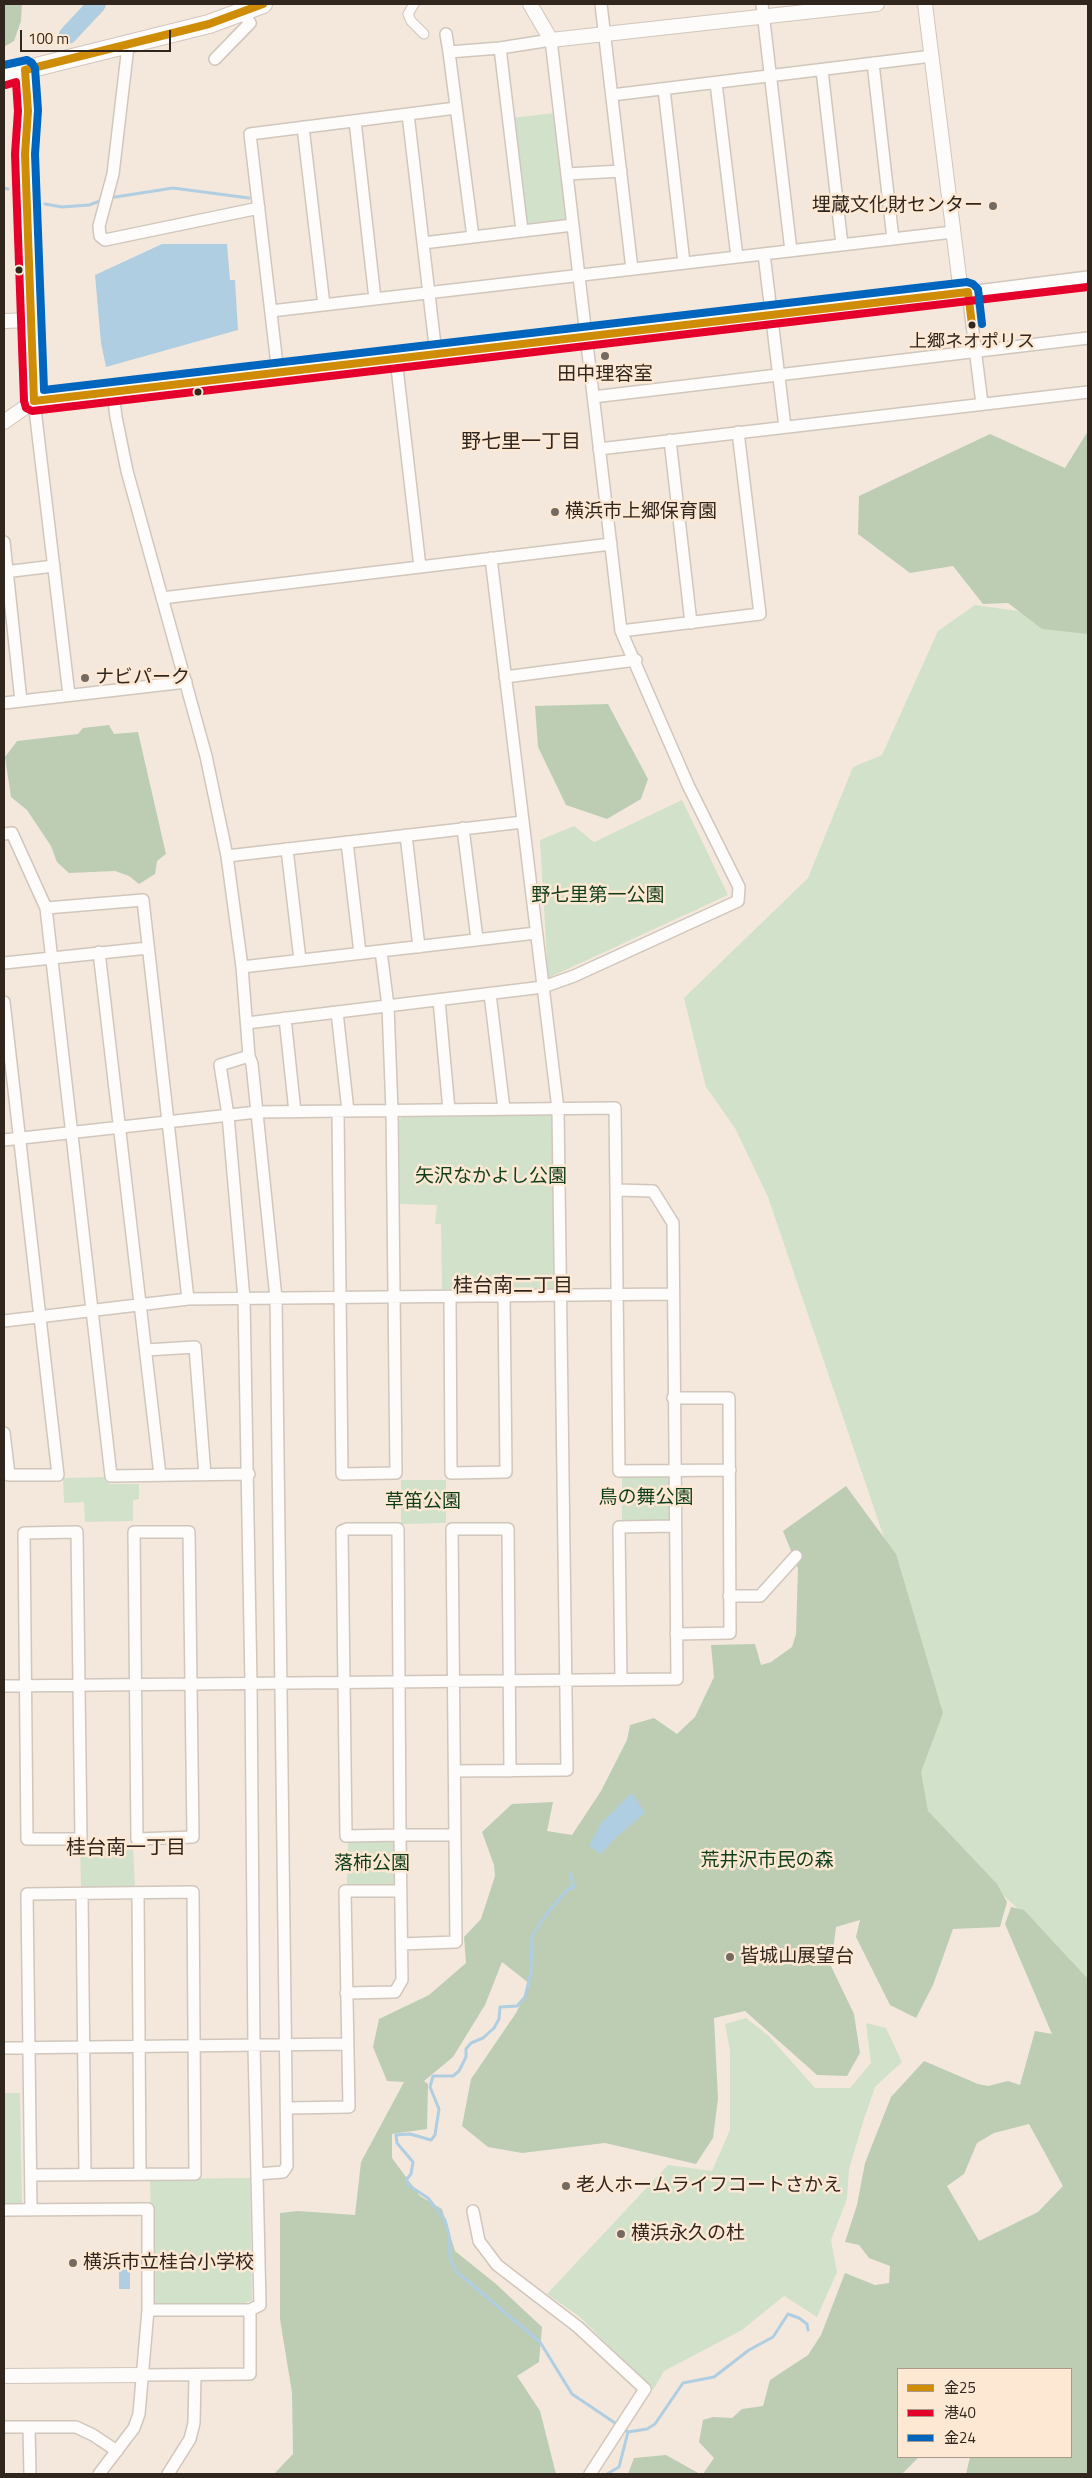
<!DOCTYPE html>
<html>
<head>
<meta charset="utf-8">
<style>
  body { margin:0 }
  #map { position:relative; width:1092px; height:2478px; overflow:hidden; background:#f4e8dd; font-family:"Titillium Web","Noto Sans JP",sans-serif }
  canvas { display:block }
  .frame { position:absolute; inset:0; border:5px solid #30261d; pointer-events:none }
  .legend { position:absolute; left:897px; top:2368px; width:175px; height:90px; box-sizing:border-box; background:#fde8d4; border:1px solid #ab9a8b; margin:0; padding:6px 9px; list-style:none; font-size:15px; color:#30261d }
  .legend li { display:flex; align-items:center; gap:10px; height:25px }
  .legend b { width:25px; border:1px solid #ab9a8b }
  .scale { position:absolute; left:20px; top:30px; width:151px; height:22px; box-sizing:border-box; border:2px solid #30261d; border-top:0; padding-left:6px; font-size:15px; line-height:18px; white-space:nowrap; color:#30261d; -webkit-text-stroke:4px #fde8d4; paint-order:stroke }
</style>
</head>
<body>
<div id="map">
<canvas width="1092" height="2478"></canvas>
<div class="frame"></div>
<ul class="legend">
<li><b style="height:6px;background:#cf8c06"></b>金25</li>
<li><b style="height:6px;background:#e4002b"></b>港40</li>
<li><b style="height:6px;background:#0065bd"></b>金24</li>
</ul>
<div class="scale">100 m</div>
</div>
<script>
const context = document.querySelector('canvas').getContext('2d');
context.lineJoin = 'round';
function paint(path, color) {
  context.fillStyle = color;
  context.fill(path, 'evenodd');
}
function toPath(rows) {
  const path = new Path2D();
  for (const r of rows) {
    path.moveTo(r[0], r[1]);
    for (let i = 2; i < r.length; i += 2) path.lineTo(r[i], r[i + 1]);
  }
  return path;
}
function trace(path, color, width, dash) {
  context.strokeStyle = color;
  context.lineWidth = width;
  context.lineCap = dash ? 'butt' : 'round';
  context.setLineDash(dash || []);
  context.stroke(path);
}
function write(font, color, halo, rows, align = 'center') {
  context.font = font + ' "Titillium Web","Noto Sans JP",sans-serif';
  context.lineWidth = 5;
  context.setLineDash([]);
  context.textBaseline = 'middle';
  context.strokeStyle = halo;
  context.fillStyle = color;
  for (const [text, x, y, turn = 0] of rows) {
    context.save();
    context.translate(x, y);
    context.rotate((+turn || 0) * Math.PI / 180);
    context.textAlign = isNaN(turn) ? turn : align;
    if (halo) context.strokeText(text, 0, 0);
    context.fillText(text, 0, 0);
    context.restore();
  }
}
paint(toPath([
  [555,113,569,223,524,229,512,118],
  [975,605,1088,621,1088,1982,1055,1943,992,1885,926,1813,917,1772,941,1705,768,1197,735,1128,706,1087,684,998,808,878,853,767,882,755,938,631],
  [682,800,728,895,548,978,540,840,574,826,594,842],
  [552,1115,554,1288,442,1289,441,1224,435,1224,437,1205,400,1204,399,1120,402,1117],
  [622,1475,670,1475,669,1520,622,1522],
  [109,1477,109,1484,139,1484,139,1499,133,1500,133,1521,85,1522,84,1502,64,1503,63,1478],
  [401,1480,446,1480,446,1523,401,1524],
  [395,1841,397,1884,347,1886,348,1842],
  [80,1843,133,1843,135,1889,81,1889],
  [746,2018,769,2036,815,2088,850,2088,871,2063,866,2023,886,2028,902,2062,875,2087,863,2122,849,2169,847,2199,831,2240,837,2272,817,2317,784,2296,742,2330,664,2371,653,2390,580,2317,547,2294,668,2165,712,2171,730,2130,730,2051,725,2024],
  [4,2093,20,2093,22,2203,4,2203],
  [250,2178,252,2301,246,2302,246,2305,156,2305,153,2302,150,2179]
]), '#d2e1ca');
paint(toPath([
  [4,4,22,4,21,21,14,41,4,47],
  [1088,431,1088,634,1042,629,1008,603,983,604,953,566,910,573,858,534,859,496,990,434,1065,468],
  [608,704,648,779,641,799,607,819,566,805,538,747,535,706],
  [109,725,114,734,138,732,166,854,157,861,155,874,139,884,129,876,115,871,69,873,57,862,51,846,27,810,11,797,5,757,17,741,78,734,83,728],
  [846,1486,896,1554,943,1713,921,1772,928,1811,997,1884,1007,1902,1000,1927,953,1929,933,1985,916,2018,890,2005,856,1937,860,1920,836,1927,831,1966,854,2014,860,2053,847,2076,817,2075,745,2011,714,2018,718,2099,713,2138,696,2164,605,2143,522,2153,488,2147,462,2126,471,2079,516,2013,530,1984,502,1962,485,2005,453,2057,424,2081,428,2084,427,2129,392,2134,392,2158,420,2196,442,2209,455,2251,496,2284,542,2327,539,2362,517,2376,540,2411,556,2474,274,2474,293,2454,292,2393,280,2319,280,2213,298,2211,355,2215,361,2162,404,2082,387,2081,373,2047,379,2019,429,1995,466,1963,464,1937,481,1919,495,1876,494,1865,482,1832,512,1804,553,1802,547,1831,572,1835,601,1791,627,1740,630,1725,654,1718,677,1734,695,1717,714,1677,711,1645,755,1644,761,1665,771,1662,792,1647,796,1634,798,1568,783,1531],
  [1011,1907,1024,1910,1088,1979,1088,2474,966,2474,970,2457,1071,2457,1071,2369,898,2369,898,2457,919,2457,903,2473,703,2474,714,2458,699,2442,703,2420,713,2417,732,2418,742,2409,763,2406,770,2380,808,2355,821,2335,845,2273,875,2285,889,2283,890,2266,869,2258,859,2245,845,2242,857,2205,865,2163,891,2097,924,2061,978,2084,988,2086,1008,2081,1020,2085,1035,2031,1052,2034,1005,1924],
  [1029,2124,1063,2186,1038,2212,979,2241,947,2186,964,2174,977,2143,994,2133],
  [666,2455,700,2474,628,2474,634,2458]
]), '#bccdb4');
paint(toPath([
  [162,244,227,244,230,280,235,280,238,330,106,367,101,343,95,275],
  [632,1793,645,1813,615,1838,601,1854,589,1846,601,1823],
  [119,2252,130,2252,130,2289,119,2289]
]), '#b0cee1');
trace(toPath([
  [4,188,8,189],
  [109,198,173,188,249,198],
  [45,204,62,207,89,205,103,200],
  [570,1874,574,1887,568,1889,548,1912,532,1936,531,1972,525,1997,517,2006,500,2007,499,2019,494,2028,483,2038,471,2043,466,2049,466,2057,459,2071,453,2076,433,2076,430,2087,439,2109,435,2135,431,2140,410,2134,396,2135,397,2143,413,2162,411,2174,406,2180,408,2185,428,2198,445,2220,449,2235,450,2259,457,2272,540,2342,572,2394,618,2425],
  [624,2429,628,2432,647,2429,655,2424,683,2383,714,2377,749,2350,773,2337,788,2314,799,2318,807,2324,808,2330],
  [607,2474,619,2467,628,2432]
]), '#b0cee1', 3);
trace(toPath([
  [68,35,97,4]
]), '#b0cee1', 18);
const pedestrian = toPath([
  [414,4,408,14,411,21,424,34]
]);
const minor = toPath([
  [601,4,632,269],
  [762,4,791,251],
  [446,34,449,52],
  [128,46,113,174,99,226,100,236,105,240,259,208],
  [500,48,522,231],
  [215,59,250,23,243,13],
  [873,63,893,239],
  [822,70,842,245],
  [716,83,737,257],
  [664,89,684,263],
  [612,95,932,56],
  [408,114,436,354],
  [355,121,375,299],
  [303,127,324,305],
  [567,174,621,171],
  [423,243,573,225],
  [764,254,785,427],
  [968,292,982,404],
  [961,293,1088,277],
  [271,311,953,232],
  [396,359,420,567],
  [278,373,250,134,456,108],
  [113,392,116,417,127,471,206,756,227,856,242,967,249,1056,252,1064,276,1298,287,2166,283,2172,257,2174],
  [593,397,1088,338],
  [34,401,69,695],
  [670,440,691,623],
  [599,449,1088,392],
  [4,542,21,701],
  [4,572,54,566],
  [162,598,611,544],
  [621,631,760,614,738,432],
  [505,677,636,660],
  [4,703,186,682],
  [463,828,477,939],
  [4,834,12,833,46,908,143,900,188,1299],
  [406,835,419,947],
  [347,842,360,953],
  [287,849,300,960],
  [227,856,523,822],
  [46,908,111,1476,249,1474],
  [99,952,160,1475],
  [4,963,148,948],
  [242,967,536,933],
  [490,994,504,1109],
  [439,1000,449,1110],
  [4,1002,58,1475,9,1475,4,1433],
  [337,1012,348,1111],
  [285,1018,295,1112],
  [247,1023,543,987,574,976,738,901,739,887,688,785,621,631,551,40,500,48,449,52,473,237],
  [338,1112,342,1474,396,1473,392,1111,388,1006,381,951],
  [4,1140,257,1112,615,1108,616,1190,653,1191,673,1223,677,1679,4,1686],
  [616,1190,619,1471,730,1470],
  [450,1298,451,1473,506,1472,504,1297],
  [4,1321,188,1299,672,1294],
  [146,1350,195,1347,205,1475],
  [673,1398,729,1398,730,1633,676,1634],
  [77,1532,81,1839,27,1839,24,1533,77,1532],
  [134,1532,189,1532,193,1837,137,1839,134,1532],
  [729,1596,760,1596,796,1556],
  [621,1680,619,1527,674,1526],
  [455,1771,567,1770,558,1109,491,558],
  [138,1893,140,2174],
  [82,1894,85,2175],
  [402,1944,456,1942,452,1529,508,1529,510,1771],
  [346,1993,395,1992,402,1980,400,1835,398,1529,347,1529,342,1531,346,1836,400,1835,455,1835],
  [4,2048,347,2044],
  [287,2108,349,2107,345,1891,401,1891],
  [31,2209,27,1894,193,1892,195,2174,31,2175],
  [4,2210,148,2209,148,2310,139,2414,134,2428,99,2474],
  [473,2211,479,2241,497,2265,578,2327,645,2389,590,2474],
  [148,2310,250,2310,260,2305,254,2046,251,1684,244,1299,228,1115,220,1065,249,1056],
  [141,2375,250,2374,250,2310],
  [4,2427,76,2427,93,2435,117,2451],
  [29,2427,30,2474],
  [168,2474,190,2439,194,2423,195,2375]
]);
const tertiary = toPath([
  [530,4,551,40,877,4],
  [25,70,28,111,25,154,34,401],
  [4,321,31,320],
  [4,422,34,401,961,293,925,4],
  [4,2376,141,2375]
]);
const primary = toPath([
  [4,75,209,24,263,4]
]);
trace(pedestrian, '#d0c6bc', 11);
trace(minor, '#d0c6bc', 14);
trace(tertiary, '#d0c6bc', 16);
trace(primary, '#d0c6bc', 20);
trace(pedestrian, '#fdfcfa', 9);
trace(minor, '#fdfcfa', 11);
trace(tertiary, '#fdfcfa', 14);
trace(primary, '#fdfcfa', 18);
trace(toPath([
  [263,4,209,24,25,70,28,111,25,154,34,401,968,292,972,325]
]), '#cf8c06', 8);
trace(toPath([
  [6,85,16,82,18,111,15,154,24,401,26,408,32,411,1088,287]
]), '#e4002b', 8);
trace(toPath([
  [4,65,27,60,32,63,35,68,38,110,35,154,44,390,967,282,973,284,978,289,982,324]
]), '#0065bd', 8);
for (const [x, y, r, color] of [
  [993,206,5,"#756a60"],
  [19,270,4.5,"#30261d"],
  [972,325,4.5,"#30261d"],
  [605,356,5,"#756a60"],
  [198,392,4.5,"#30261d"],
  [555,512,5,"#756a60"],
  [85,678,5,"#756a60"],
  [730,1957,5,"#756a60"],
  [566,2186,5,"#756a60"],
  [621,2234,5,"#756a60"],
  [73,2263,5,"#756a60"]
]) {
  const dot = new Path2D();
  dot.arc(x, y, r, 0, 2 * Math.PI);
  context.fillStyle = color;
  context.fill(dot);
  trace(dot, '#fde8d4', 2);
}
write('18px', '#30261d', '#fde8d4', [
  ["上郷ネオポリス",972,343]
]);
write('19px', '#30261d', '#fde8d4', [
  ["埋蔵文化財センター",983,206,"right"],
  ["田中理容室",605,375,"center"],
  ["横浜市上郷保育園",565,512],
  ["ナビパーク",95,678],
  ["皆城山展望台",740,1957],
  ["老人ホームライフコートさかえ",576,2186],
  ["横浜永久の杜",631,2234],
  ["横浜市立桂台小学校",83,2263]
], 'left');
write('19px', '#0e3d1a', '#fde8d4', [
  ["野七里第一公園",598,896],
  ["矢沢なかよし公園",491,1177],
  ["鳥の舞公園",646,1498],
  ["草笛公園",423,1502],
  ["荒井沢市民の森",767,1861],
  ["落柿公園",372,1864]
]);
write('20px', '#30261d', '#fde8d4', [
  ["野七里一丁目",521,443],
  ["桂台南二丁目",513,1287],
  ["桂台南一丁目",126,1849]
]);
</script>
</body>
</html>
